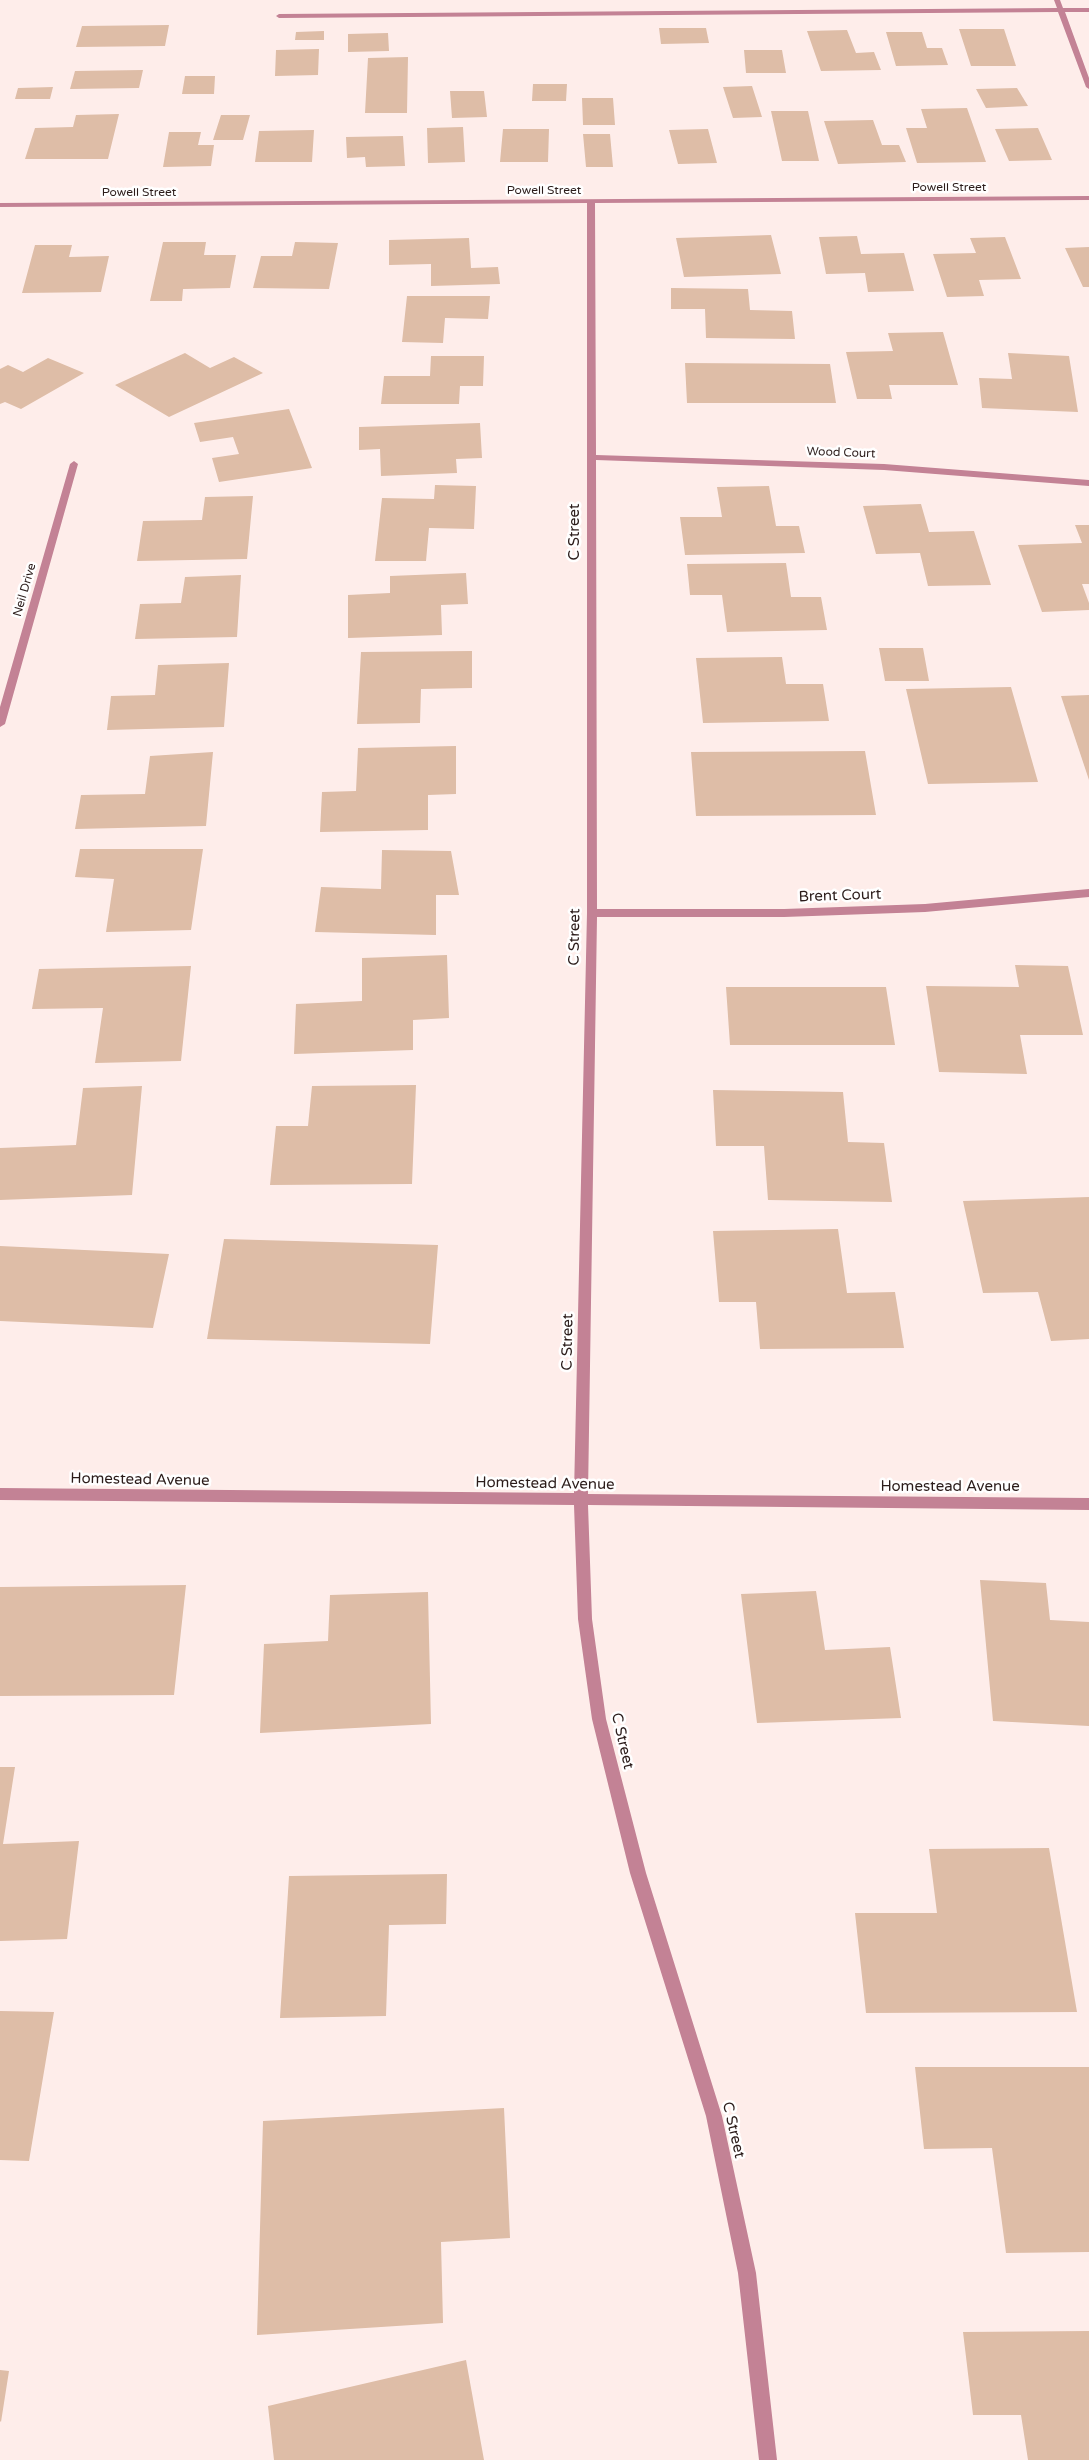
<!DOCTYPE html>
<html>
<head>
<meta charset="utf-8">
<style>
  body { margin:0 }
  canvas { display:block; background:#feedea }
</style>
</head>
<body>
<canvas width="1089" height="2460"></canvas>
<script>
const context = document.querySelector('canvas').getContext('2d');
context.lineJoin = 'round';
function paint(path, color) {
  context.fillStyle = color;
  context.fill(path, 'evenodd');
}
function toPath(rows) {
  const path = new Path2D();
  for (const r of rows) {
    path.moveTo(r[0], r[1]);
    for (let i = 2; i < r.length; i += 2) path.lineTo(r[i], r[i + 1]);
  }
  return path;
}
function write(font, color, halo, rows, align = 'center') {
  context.font = font + ' "Varela Round",sans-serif';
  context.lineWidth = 5;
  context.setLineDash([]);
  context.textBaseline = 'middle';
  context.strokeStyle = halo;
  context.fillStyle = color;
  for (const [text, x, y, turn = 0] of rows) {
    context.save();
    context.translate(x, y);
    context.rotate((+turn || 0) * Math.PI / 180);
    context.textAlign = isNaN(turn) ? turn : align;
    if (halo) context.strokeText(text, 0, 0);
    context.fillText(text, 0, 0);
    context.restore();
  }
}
paint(toPath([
  [169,25,165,46,76,47,82,26],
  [659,28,706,28,709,43,661,44],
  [959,29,1004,29,1016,66,971,66],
  [847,30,856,53,874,52,881,70,821,71,807,31],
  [324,31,324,40,295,40,296,32],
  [886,32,922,32,927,48,942,48,948,65,896,66],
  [388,33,389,51,348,52,348,34],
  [319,49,318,75,275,76,276,50],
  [744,50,782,50,786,73,746,73],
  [408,57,407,113,365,113,368,58],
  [143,70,139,88,70,89,75,71],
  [185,76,215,76,214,94,182,94],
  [533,84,567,84,566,101,532,101],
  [752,86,762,117,733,118,723,87],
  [53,87,50,99,15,99,18,88],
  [1017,88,1028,106,986,108,976,89],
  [450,91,484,91,487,117,452,118],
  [582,98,613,98,615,125,583,125],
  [967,108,986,162,917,163,906,128,927,128,921,109],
  [771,111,808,111,819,161,782,161],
  [119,114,108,159,25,159,35,128,73,127,76,115],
  [221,115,250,115,243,140,213,140],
  [873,120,882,145,899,145,906,162,838,164,824,121],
  [463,127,465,162,428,163,427,128],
  [1038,128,1052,160,1009,161,995,129],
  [503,129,549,129,548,162,500,162],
  [708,129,717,163,678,164,669,130],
  [314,130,312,162,255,162,259,131],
  [169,132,201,132,198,145,214,145,211,166,163,167],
  [583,134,610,134,613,167,586,167],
  [403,136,405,166,366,167,365,157,347,158,346,137],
  [771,235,781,274,684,277,676,238],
  [857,236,861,254,904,253,914,291,868,292,865,273,826,274,819,237],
  [1005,237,1021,279,979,280,984,296,947,297,933,254,976,253,970,238],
  [469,238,471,268,498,267,500,284,431,286,431,264,389,265,389,240],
  [163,242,206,242,204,255,236,255,230,288,183,289,182,301,150,301],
  [295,242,338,243,329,289,253,288,261,256,292,256],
  [35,245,72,245,69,257,109,256,101,292,22,293],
  [1089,247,1089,287,1083,287,1065,248],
  [671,288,748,289,750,310,792,311,795,339,706,338,705,309,671,309],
  [407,296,490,296,488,319,445,318,443,343,402,342],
  [943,332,958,385,889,385,892,399,857,399,846,352,893,351,888,333],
  [185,353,210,368,234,357,263,373,169,417,115,385],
  [1008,353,1069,356,1078,412,982,408,979,378,1012,379],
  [431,356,484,356,483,386,460,386,459,404,381,404,384,376,430,376],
  [48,358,84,373,21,409,5,402,0,404,0,369,8,365,23,372],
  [685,363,830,364,836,403,687,403],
  [289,409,312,468,219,482,212,458,239,454,233,437,200,442,194,423],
  [480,423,482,458,456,459,457,473,381,476,380,449,359,450,359,427],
  [435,485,476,486,474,529,429,528,426,561,375,561,382,498,434,499],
  [769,486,776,526,799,526,805,553,685,555,680,517,722,517,717,487],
  [253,496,247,559,137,561,143,521,202,520,205,497],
  [921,504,929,532,974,531,991,585,928,586,920,553,876,554,863,506],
  [1075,525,1089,525,1089,584,1082,584,1089,603,1089,610,1042,612,1018,545,1082,543],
  [786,563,791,597,821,597,827,630,727,632,722,595,690,595,687,564],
  [466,573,468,604,441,605,442,635,348,638,348,595,390,593,390,576],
  [241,575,237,637,135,639,140,604,181,603,185,577],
  [879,648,923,648,929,681,885,681],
  [472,651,472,688,421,689,420,723,357,724,361,652],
  [782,657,786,684,823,684,829,721,703,723,696,658],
  [229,663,224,727,107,730,111,696,155,695,158,665],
  [1011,687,1038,782,928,784,906,689],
  [1089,695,1089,780,1061,696],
  [456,746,456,794,428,795,428,830,320,832,322,792,356,791,358,748],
  [865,751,876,815,696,816,691,752],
  [213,752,206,826,75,829,81,795,145,794,150,756],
  [80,849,203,849,191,930,106,932,114,879,75,877],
  [382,850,451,851,459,895,436,895,436,935,315,932,321,887,381,889],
  [447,955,449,1018,413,1020,413,1050,294,1054,296,1004,362,1001,362,958],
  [1015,965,1068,966,1083,1035,1020,1035,1027,1074,939,1072,926,986,1019,987],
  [191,966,181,1061,95,1063,103,1008,32,1009,39,969],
  [726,987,886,987,895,1045,730,1045],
  [416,1085,412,1184,270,1185,276,1126,308,1126,312,1086],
  [142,1086,132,1195,0,1200,0,1148,76,1145,83,1088],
  [713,1090,843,1092,848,1142,884,1143,892,1202,768,1200,764,1146,716,1146],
  [1089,1197,1089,1339,1051,1341,1038,1292,983,1293,963,1201],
  [838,1229,847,1293,895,1292,904,1348,760,1349,756,1302,719,1302,713,1231],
  [224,1239,438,1245,430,1344,207,1339],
  [0,1246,169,1254,153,1328,0,1321],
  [980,1580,1046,1583,1050,1620,1089,1622,1089,1726,993,1721],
  [186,1585,174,1695,0,1696,0,1587],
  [816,1591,825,1650,890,1647,901,1718,757,1723,741,1594],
  [428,1592,431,1724,260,1733,264,1644,328,1641,330,1595],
  [0,1767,15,1767,3,1844,79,1841,67,1939,0,1941],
  [1049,1848,1077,2012,866,2013,855,1913,937,1913,929,1849],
  [447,1874,446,1924,389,1925,386,2016,280,2018,289,1876],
  [0,2011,54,2012,29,2161,0,2160],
  [915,2067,1089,2067,1089,2252,1006,2253,992,2148,924,2149],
  [504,2108,510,2238,441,2242,443,2323,257,2335,263,2121],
  [1089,2331,1089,2460,1028,2460,1021,2415,973,2415,963,2332],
  [466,2360,484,2460,274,2460,268,2406],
  [0,2370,9,2371,1,2422,0,2421]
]), '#debda7');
paint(toPath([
  [1054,0,1060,0,1063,8,1089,8,1089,12,1065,12,1089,78,1089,89,1086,87,1058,12,279,18,276,16,279,14,1057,8,1054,0],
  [1089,196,1089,200,595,203,596,455,884,464,1089,480,1089,486,884,470,596,460,597,909,784,909,925,904,1089,889,1089,897,925,912,784,917,597,917,588,1494,1089,1498,1089,1510,588,1505,592,1619,606,1719,646,1873,722,2116,756,2273,777,2460,759,2460,738,2273,706,2116,630,1873,592,1719,578,1619,574,1505,0,1500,0,1488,574,1493,587,913,587,203,0,207,0,203,1089,196],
  [74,461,78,464,5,724,0,727,0,707,70,464,74,461]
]), '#c38295');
write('12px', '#2b1c1a', '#fff', [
  ["Powell Street",949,188],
  ["Powell Street",544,191],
  ["Powell Street",139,193],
  ["Wood Court",841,453,2],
  ["Neil Drive",25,590,-74]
]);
write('15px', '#2b1c1a', '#fff', [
  ["C Street",575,532,-90],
  ["Brent Court",840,896,-2],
  ["C Street",575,937,-89],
  ["C Street",568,1342,-89],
  ["Homestead Avenue",140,1480,1],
  ["Homestead Avenue",545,1484,1],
  ["Homestead Avenue",950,1487],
  ["C Street",622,1741,77],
  ["C Street",733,2130,77]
]);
</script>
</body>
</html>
